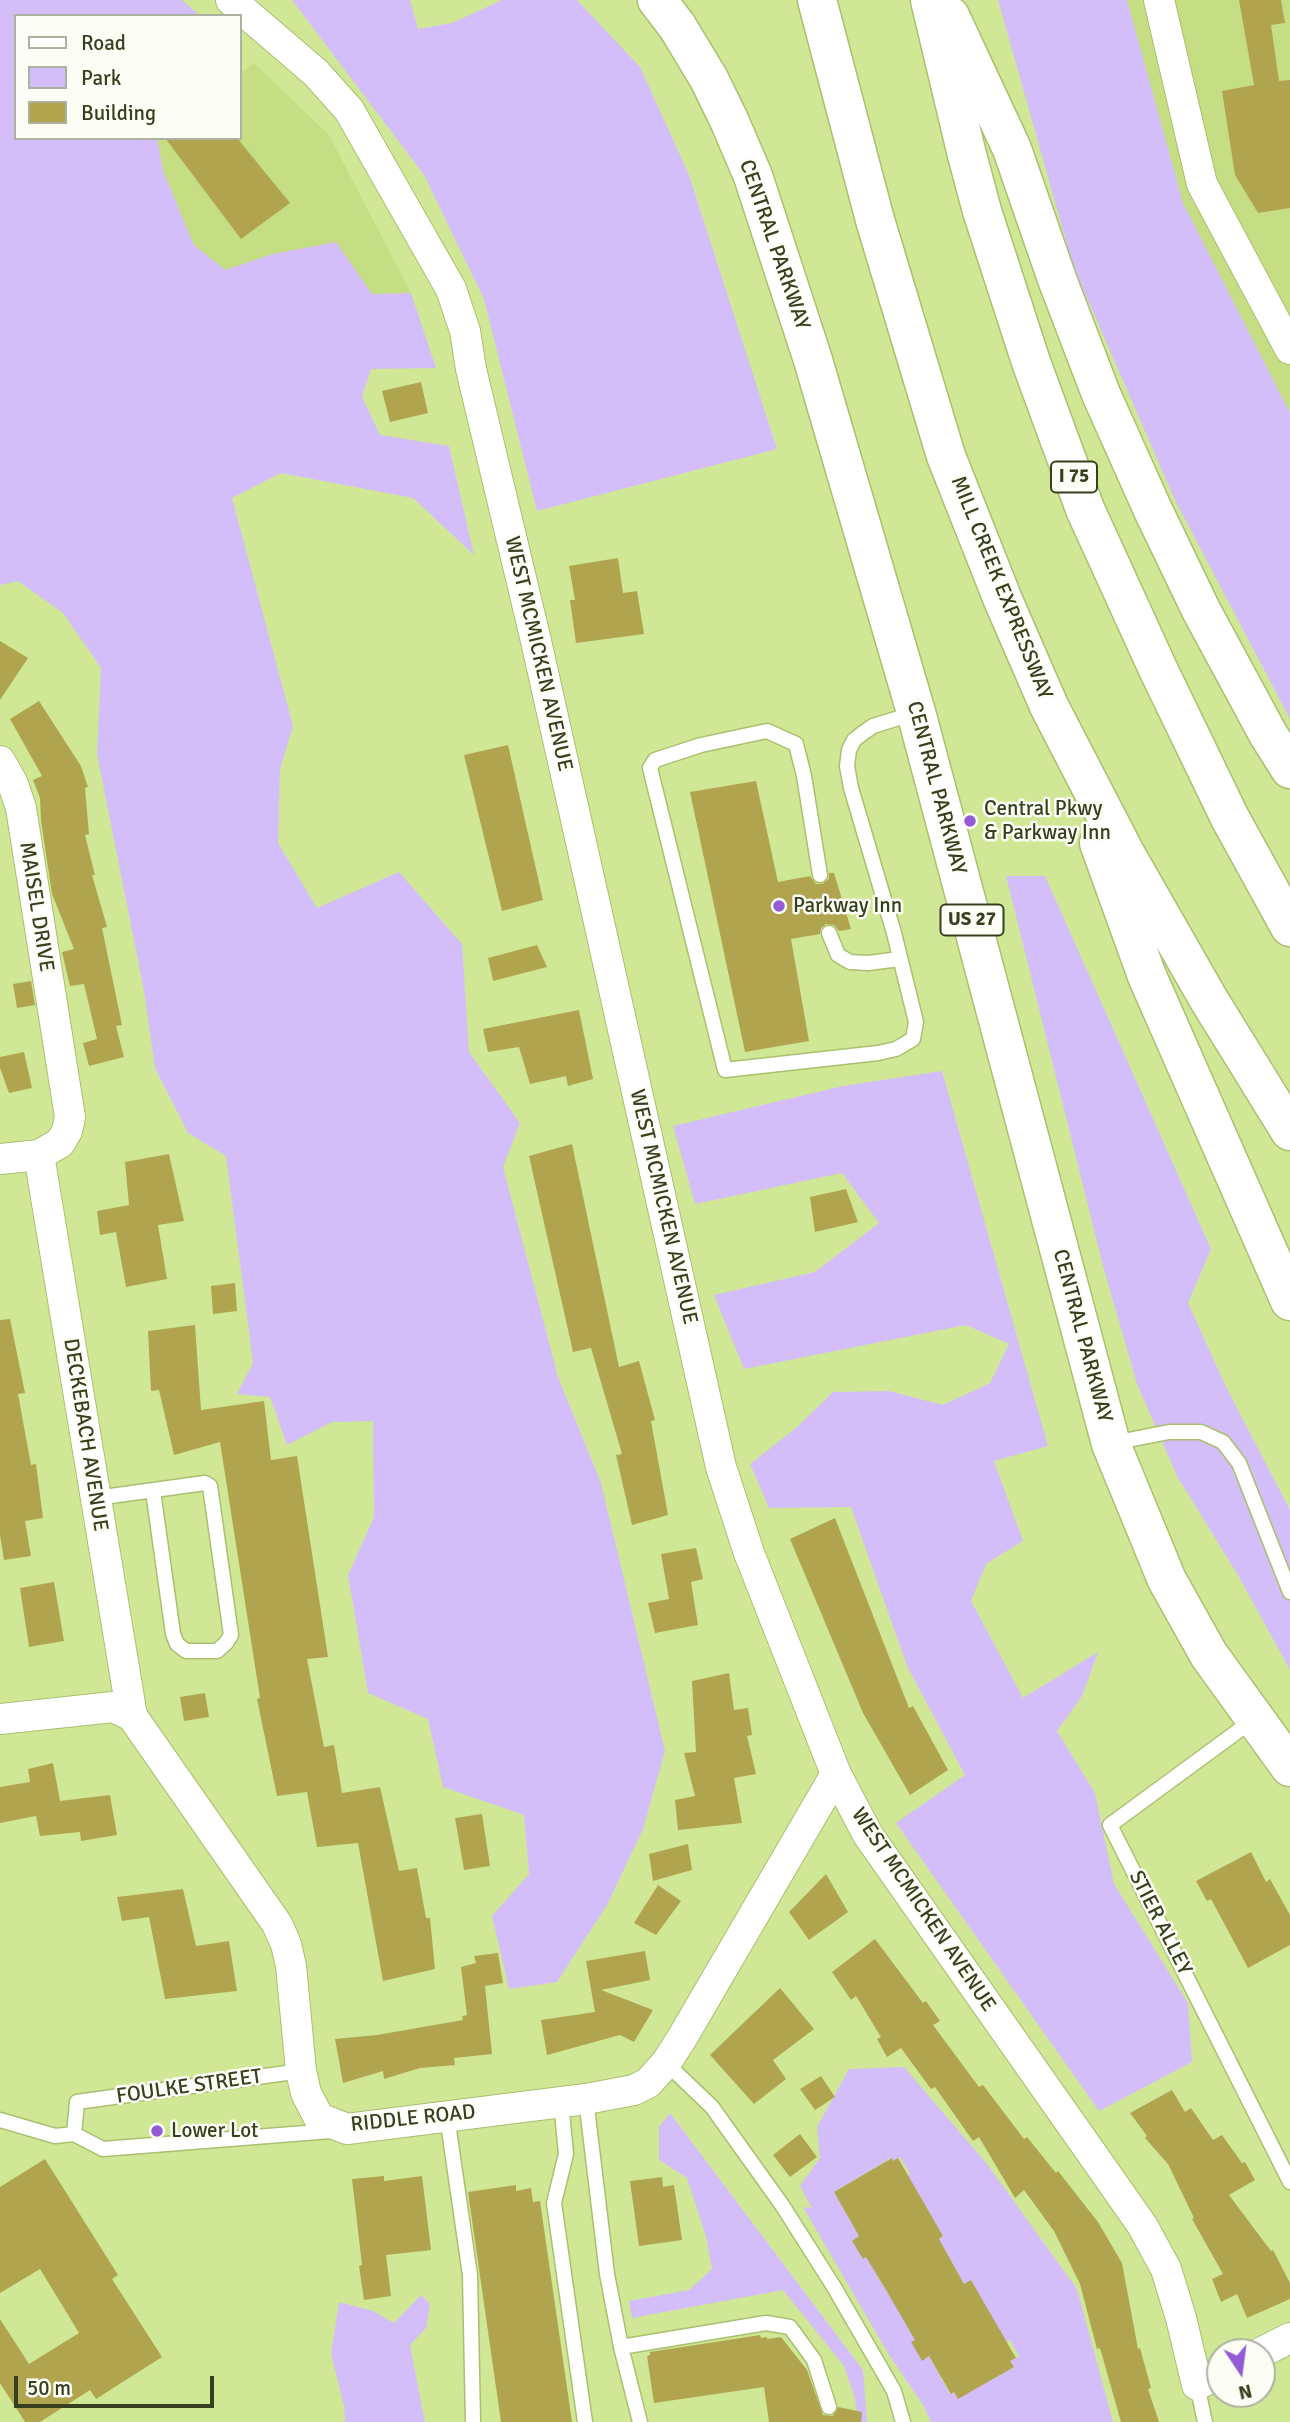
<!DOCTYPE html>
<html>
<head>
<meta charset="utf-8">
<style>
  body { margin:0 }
  #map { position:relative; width:1290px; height:2422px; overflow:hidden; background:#d0e896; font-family:Signika,sans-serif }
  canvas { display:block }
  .legend { position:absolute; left:14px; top:14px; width:228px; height:126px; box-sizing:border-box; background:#fcfef6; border:2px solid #adb2a0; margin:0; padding:9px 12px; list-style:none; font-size:21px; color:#36401e }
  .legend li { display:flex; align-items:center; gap:14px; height:35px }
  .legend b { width:35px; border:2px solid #adb2a0 }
  .north { position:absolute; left:1206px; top:2338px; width:70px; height:70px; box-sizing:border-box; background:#fcfef6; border:2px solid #adb2a0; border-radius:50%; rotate:167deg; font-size:19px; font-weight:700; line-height:28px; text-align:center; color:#36401e }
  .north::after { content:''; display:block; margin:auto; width:24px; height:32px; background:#935cd5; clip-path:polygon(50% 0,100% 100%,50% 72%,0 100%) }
  .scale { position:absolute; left:14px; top:2376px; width:200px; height:32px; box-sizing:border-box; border:4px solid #36401e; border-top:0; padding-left:9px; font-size:21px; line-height:24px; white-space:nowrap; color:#36401e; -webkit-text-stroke:5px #fcfef6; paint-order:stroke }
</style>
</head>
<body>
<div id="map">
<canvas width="1290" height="2422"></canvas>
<ul class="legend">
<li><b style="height:9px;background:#fff"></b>Road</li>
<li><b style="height:19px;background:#d4bef9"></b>Park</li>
<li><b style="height:19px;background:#b0a54e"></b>Building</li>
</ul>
<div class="north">N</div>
<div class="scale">50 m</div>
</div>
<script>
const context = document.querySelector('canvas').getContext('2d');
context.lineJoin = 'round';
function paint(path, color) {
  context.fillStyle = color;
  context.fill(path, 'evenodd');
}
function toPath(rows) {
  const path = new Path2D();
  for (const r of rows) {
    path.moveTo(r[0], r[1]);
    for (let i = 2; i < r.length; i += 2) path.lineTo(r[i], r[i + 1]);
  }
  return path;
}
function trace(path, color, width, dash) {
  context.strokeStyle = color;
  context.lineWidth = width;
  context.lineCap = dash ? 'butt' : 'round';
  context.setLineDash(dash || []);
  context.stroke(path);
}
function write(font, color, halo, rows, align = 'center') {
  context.font = font + ' Signika,sans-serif';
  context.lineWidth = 5;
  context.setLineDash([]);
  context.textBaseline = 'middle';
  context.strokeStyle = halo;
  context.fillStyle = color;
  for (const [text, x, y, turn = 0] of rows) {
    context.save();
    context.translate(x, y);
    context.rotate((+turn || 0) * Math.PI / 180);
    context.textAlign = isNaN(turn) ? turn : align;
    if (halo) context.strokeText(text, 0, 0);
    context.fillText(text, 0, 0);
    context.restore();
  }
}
paint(toPath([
  [1127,0,1290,0,1290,413,1183,203],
  [254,63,329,135,411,293,372,294,273,254,225,270,194,245,163,171,157,138,240,138,240,74]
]), '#c5de84');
paint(toPath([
  [0,0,182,0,200,16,16,16,16,138,157,138,163,171,194,245,225,270,273,254,336,242,372,294,411,293,436,368,371,369,362,397,380,435,449,446,474,555,413,498,281,473,232,498,293,726,280,769,278,843,317,908,399,872,462,944,469,1052,520,1123,503,1167,558,1377,601,1483,665,1751,643,1829,607,1905,557,1982,509,1989,492,1916,529,1874,524,1815,443,1787,428,1719,368,1693,348,1575,374,1517,373,1421,332,1422,287,1445,270,1397,237,1394,253,1363,226,1156,188,1133,155,1068,144,991,97,754,101,668,63,613,18,581,0,585],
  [292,0,410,0,418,29,452,23,502,0,577,0,640,67,689,175,777,449,537,511,484,299,424,175],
  [998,0,1127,0,1183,203,1290,413,1290,719,1175,500,1073,266],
  [1006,876,1045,876,1211,1249,1188,1303,1226,1387,1290,1510,1290,1670,1239,1577,1177,1476,1137,1384,1103,1266],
  [942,1071,1048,1446,994,1461,1023,1541,986,1564,971,1601,1023,1698,1098,1652,1082,1696,1057,1731,1095,1793,1114,1884,1188,2003,1192,2062,1099,2111,896,1823,965,1775,907,1666,851,1507,769,1508,750,1464,796,1428,833,1392,889,1391,943,1405,990,1383,1009,1344,966,1325,744,1369,714,1295,815,1272,879,1223,842,1173,695,1204,673,1126,843,1086],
  [904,2067,987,2164,1077,2289,1113,2422,931,2422,923,2405,889,2355,803,2207,812,2208,800,2186,820,2158,817,2127,849,2069],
  [900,2157,910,2174,905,2177,943,2236,939,2239,964,2284,971,2280,1004,2343,1010,2340,1019,2356,1010,2361,1014,2367,958,2398,954,2392,950,2394,929,2356,922,2360,912,2342,918,2338,878,2278,870,2255,852,2241,859,2236,834,2192,891,2158,893,2161],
  [670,2113,863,2370,867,2422,858,2422,855,2399,844,2366,783,2290,632,2318,629,2301,689,2290,712,2269,706,2237,687,2178,659,2160,659,2127],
  [421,2295,430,2304,426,2328,410,2345,425,2422,345,2422,344,2406,331,2354,339,2302,373,2311,394,2323]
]), '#d4bef9');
paint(toPath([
  [1239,0,1281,0,1285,23,1271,25,1279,81,1290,80,1290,208,1258,213,1235,175,1222,91,1254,85],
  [165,138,237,138,290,203,241,239],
  [421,382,428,413,390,422,382,391],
  [618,558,623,593,637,591,644,634,576,643,570,600,575,600,569,566],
  [0,641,28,658,0,700],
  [39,701,81,766,88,787,85,788,89,834,85,835,95,875,92,875,107,927,102,928,122,1025,116,1026,124,1057,89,1066,83,1043,97,1039,84,984,70,986,62,952,74,949,52,894,41,821,40,798,33,780,42,776,10,719],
  [508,745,543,900,502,911,464,755],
  [756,781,778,882,810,876,816,884,822,884,829,879,829,873,834,873,851,929,839,931,834,925,826,924,821,928,820,934,791,939,809,1041,745,1052,690,792],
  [537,945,547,967,493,981,488,958],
  [31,981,35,1005,17,1008,13,984],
  [579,1010,593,1079,568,1086,566,1076,530,1084,519,1047,488,1052,483,1029],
  [24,1052,32,1088,9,1093,0,1068,0,1057],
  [572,1144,619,1367,639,1361,655,1420,651,1421,668,1515,632,1525,616,1455,622,1454,591,1348,573,1352,529,1156],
  [169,1154,184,1221,158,1225,167,1279,126,1287,116,1232,100,1235,97,1211,129,1205,125,1162],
  [846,1189,858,1222,815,1232,810,1197],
  [235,1283,237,1311,213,1314,211,1286],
  [10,1319,25,1393,18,1394,31,1465,36,1464,43,1518,25,1521,31,1556,4,1560,0,1535,0,1320],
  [195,1325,201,1410,264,1401,271,1460,297,1456,328,1657,307,1659,324,1747,334,1745,342,1793,380,1787,399,1871,417,1868,426,1918,430,1918,435,1969,383,1981,358,1843,317,1847,307,1792,277,1796,257,1699,260,1698,220,1442,174,1455,159,1390,151,1391,148,1331],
  [835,1518,909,1708,913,1706,948,1770,910,1795,863,1713,790,1539],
  [696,1548,703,1579,691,1582,698,1625,655,1633,648,1603,669,1599,661,1554],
  [54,1582,64,1641,29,1647,20,1588],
  [729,1673,734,1710,748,1708,752,1735,747,1736,756,1774,734,1778,742,1823,678,1830,675,1800,695,1796,684,1753,696,1752,692,1681],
  [205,1693,209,1717,184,1721,180,1697],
  [53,1763,60,1801,110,1795,117,1835,81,1841,80,1832,40,1836,36,1816,0,1823,0,1787,30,1782,28,1769],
  [482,1814,490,1866,464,1870,455,1818],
  [688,1844,692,1870,653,1881,649,1854],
  [1251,1852,1266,1882,1270,1879,1290,1915,1290,1945,1248,1968,1211,1899,1207,1901,1196,1881],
  [826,1874,848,1912,809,1940,789,1912],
  [658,1885,681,1901,656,1935,634,1923],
  [183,1889,196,1946,229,1941,237,1991,165,1999,149,1917,122,1921,117,1897],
  [875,1939,923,2003,926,2001,940,2021,933,2025,979,2087,983,2085,1024,2139,1027,2137,1056,2173,1058,2171,1098,2222,1122,2263,1138,2349,1140,2348,1151,2388,1148,2389,1159,2422,1121,2422,1100,2348,1097,2349,1080,2284,1054,2231,1024,2190,1015,2198,979,2137,973,2141,935,2087,931,2089,901,2048,887,2057,877,2039,881,2037,856,1996,851,2000,832,1972],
  [645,1951,650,1980,601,1990,653,2010,634,2042,620,2035,547,2055,541,2020,595,2012,586,1961],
  [498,1953,503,1983,485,1986,492,2054,454,2058,455,2065,420,2068,384,2079,383,2071,343,2083,335,2039,377,2035,463,2020,462,2016,467,2015,461,1967,476,1963,474,1956],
  [780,1988,814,2029,773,2060,786,2079,754,2104,710,2055],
  [821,2076,835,2097,815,2110,800,2089],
  [1172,2090,1185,2112,1191,2108,1213,2140,1222,2135,1242,2163,1245,2162,1255,2180,1229,2195,1271,2251,1273,2250,1290,2283,1290,2299,1247,2318,1237,2294,1221,2302,1212,2279,1223,2274,1192,2219,1194,2218,1168,2164,1145,2138,1147,2136,1130,2113],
  [800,2134,817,2157,790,2177,773,2155],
  [892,2158,893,2161,898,2158,943,2236,939,2239,964,2284,971,2280,1016,2358,1010,2361,1014,2367,958,2399,954,2392,951,2394,929,2356,922,2361,911,2342,915,2340,886,2290,866,2257,863,2259,852,2241,859,2236,834,2192],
  [45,2159,118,2275,112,2279,162,2357,96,2399,90,2390,40,2422,25,2422,0,2383,0,2319,29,2364,79,2333,40,2269,0,2293,0,2187],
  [384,2176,384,2181,422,2176,431,2250,386,2255,391,2296,364,2300,359,2266,362,2265,352,2179],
  [662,2177,663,2187,674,2185,682,2240,639,2246,630,2181],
  [516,2185,516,2191,531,2188,533,2202,540,2201,572,2422,501,2422,468,2192],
  [760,2335,761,2338,767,2337,767,2339,781,2337,807,2370,823,2415,833,2416,838,2407,862,2412,861,2422,769,2422,764,2387,654,2403,647,2356,650,2355,650,2352]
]), '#b0a54e');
const service = toPath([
  [820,875,804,776,796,744,767,731,701,745,655,760,650,768,725,1070,878,1053,896,1049,913,1039,916,1022,894,933,851,788,847,766,849,750,854,740,863,733,873,726,915,713],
  [829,933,838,955,850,962,868,963,900,959],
  [1113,1443,1169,1432,1201,1432,1223,1442,1239,1463,1290,1592],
  [96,1498,205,1483,210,1486,231,1635,226,1643,217,1651,186,1651,177,1644,173,1634,153,1491],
  [1253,1720,1110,1825,1290,2182],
  [666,2063,712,2107,782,2205,834,2287,894,2391,903,2422],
  [586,2099,607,2274,621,2347,640,2422],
  [561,2102,566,2154,554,2203,585,2422],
  [447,2116,470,2275,473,2422],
  [0,2120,55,2136,74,2134,103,2149,331,2131],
  [74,2134,77,2102,301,2071],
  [621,2347,766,2323,790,2327,814,2360,829,2407],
  [1197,2385,1205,2422]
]);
const minor = toPath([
  [231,0,316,73,349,110,451,289,465,331,471,369,536,641,721,1467,749,1553,836,1774,868,1835,1142,2225,1166,2269,1181,2318,1197,2385,1220,2373],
  [1159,0,1202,184,1290,349],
  [0,761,13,784,21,808,70,1117,67,1131,60,1143,39,1155,0,1159],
  [39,1155,132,1716],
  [0,1719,113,1707,132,1716,277,1924,286,1944,291,1966,301,2071,306,2093,319,2118,347,2129,586,2099,634,2090,648,2083,666,2063,682,2038,836,1774],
  [1262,2352,1290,2338]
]);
const primary = toPath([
  [657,0,677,26,709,79,729,120,753,176,813,360,916,712,1111,1444,1167,1580,1209,1655,1290,1767]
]);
const motorway = toPath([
  [817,0,875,220,946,456,1003,600,1049,706,1125,853,1209,1000,1290,1131],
  [930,0,966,151,982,211,1031,362,1085,509,1158,669,1230,818,1290,927],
  [950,16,1012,149,1057,279,1101,394,1152,508,1201,610,1268,734,1290,769],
  [1099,843,1147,976,1290,1301]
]);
trace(service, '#a9c06f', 17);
trace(minor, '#a9c06f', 32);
trace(primary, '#a9c06f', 41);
trace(motorway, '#a9c06f', 41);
trace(service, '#fff', 14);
trace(minor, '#fff', 30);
trace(primary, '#fff', 38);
trace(motorway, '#fff', 38);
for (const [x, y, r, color] of [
  [970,821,7,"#935cd5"],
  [779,906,7,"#935cd5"],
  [157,2131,7,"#935cd5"]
]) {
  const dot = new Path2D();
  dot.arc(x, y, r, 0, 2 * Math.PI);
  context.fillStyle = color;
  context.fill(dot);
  trace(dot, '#fcfef6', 2.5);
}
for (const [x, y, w] of [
  [1074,477,46],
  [972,920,63]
]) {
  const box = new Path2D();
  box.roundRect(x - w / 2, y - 15.5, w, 31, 5);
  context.fillStyle = '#fcfef6';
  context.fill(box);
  trace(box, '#36401e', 2);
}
write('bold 19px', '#36401e', null, [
  ["I 75",1074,477],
  ["US 27",972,920]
]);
write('21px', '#36401e', '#fcfef6', [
  ["CENTRAL PARKWAY",774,245,71],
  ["MILL CREEK EXPRESSWAY",1001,588,68],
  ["WEST MCMICKEN AVENUE",538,654,77],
  ["CENTRAL PARKWAY",936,788,75],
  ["MAISEL DRIVE",36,907,81],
  ["WEST MCMICKEN AVENUE",663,1207,77],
  ["CENTRAL PARKWAY",1082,1336,75],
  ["DECKEBACH AVENUE",85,1435,81],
  ["WEST MCMICKEN AVENUE",923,1910,56],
  ["STIER ALLEY",1160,1923,63],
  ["FOULKE STREET",189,2087,-8],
  ["RIDDLE ROAD",413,2119,-6]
]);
write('21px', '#36401e', '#fcfef6', [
  ["Central Pkwy",984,809],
  ["& Parkway Inn",984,833],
  ["Parkway Inn",793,906],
  ["Lower Lot",171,2131]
], 'left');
</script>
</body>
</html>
